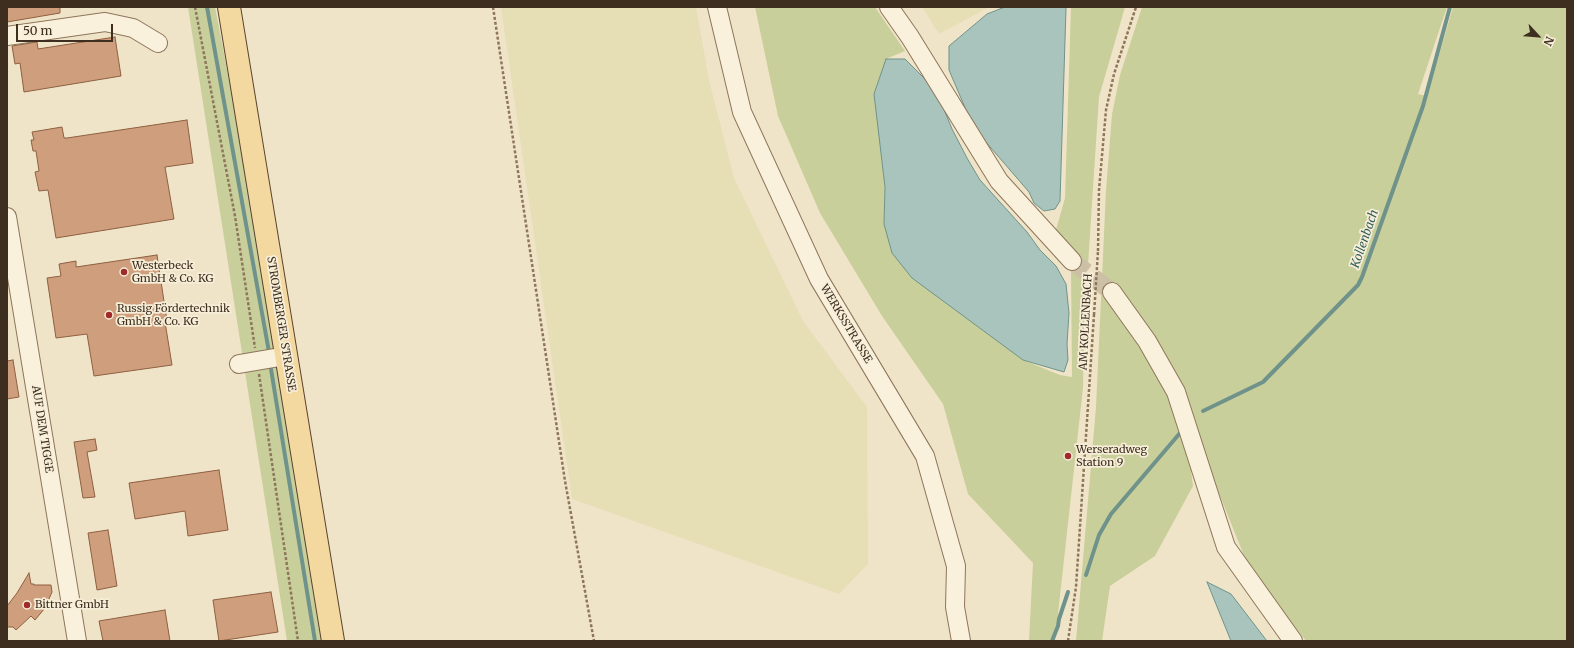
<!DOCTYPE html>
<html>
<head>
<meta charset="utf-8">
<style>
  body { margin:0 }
  #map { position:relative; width:1574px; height:648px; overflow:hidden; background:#f0e4c8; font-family:Merriweather,serif }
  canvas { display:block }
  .frame { position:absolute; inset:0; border:8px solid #3d2e20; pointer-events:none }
  .north { position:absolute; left:1518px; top:16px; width:40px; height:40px; -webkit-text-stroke:3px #f7eed8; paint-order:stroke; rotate:116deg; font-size:11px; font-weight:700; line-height:16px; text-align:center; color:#3d2e20 }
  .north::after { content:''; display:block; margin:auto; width:14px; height:18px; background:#3d2e20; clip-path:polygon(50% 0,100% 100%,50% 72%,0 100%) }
  .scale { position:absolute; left:16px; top:24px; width:97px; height:18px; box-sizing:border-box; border:2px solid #3d2e20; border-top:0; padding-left:5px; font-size:12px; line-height:14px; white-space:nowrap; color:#3d2e20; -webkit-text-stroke:3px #f7eed8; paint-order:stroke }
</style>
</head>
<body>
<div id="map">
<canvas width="1574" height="648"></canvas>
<div class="frame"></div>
<div class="north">N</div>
<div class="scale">50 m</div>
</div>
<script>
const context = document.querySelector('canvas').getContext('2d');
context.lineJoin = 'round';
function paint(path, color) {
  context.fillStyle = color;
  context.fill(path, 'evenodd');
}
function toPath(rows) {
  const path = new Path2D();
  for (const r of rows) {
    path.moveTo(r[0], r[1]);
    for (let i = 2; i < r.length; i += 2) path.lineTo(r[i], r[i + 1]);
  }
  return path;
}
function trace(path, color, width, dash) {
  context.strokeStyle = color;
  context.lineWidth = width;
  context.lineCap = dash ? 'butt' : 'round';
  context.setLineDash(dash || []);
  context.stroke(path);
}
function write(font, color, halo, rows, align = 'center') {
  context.font = font + ' Merriweather,serif';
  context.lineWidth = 3.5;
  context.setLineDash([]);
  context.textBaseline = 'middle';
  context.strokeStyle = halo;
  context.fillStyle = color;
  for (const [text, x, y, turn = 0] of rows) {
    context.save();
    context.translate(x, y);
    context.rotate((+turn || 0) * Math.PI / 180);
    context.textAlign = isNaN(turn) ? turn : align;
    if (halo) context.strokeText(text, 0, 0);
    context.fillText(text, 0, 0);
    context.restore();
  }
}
paint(toPath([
  [501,7,696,7,709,80,734,178,803,321,867,407,868,564,839,594,572,499],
  [922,7,989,7,939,34]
]), '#e6deb5');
paint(toPath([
  [188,7,215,7,241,141,323,641,287,641],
  [755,7,875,7,905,51,886,59,882,157,885,187,884,224,1023,360,1060,375,1072,377,1071,271,1085,281,1083,388,1055,641,1029,641,1033,563,968,494,943,404,882,316,820,213,778,116],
  [1071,7,1125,7,1099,97,1088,265,1056,230,1065,198],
  [1142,7,1447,7,1418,94,1427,96,1453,7,1567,7,1567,641,1306,641,1251,573,1202,451,1189,454,1193,486,1155,556,1110,586,1102,641,1076,641,1096,407,1106,190,1112,114,1120,75]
]), '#c9cf9b');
const water = toPath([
  [1005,7,1065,7,1066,8,1060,201,1055,209,1044,211,1034,203,1029,192,985,141,966,110,949,70,949,46,987,14,1005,7],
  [886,59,905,59,924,78,939,97,952,129,967,158,980,180,1027,232,1040,250,1056,266,1066,284,1069,313,1067,344,1068,360,1064,372,1023,360,912,278,892,253,884,224,885,187,874,94,886,59],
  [1207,582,1231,594,1267,641,1231,641,1207,582]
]);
paint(water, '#a9c4bc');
trace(water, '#6f938a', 1);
trace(toPath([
  [207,7,269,352],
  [271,369,315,641],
  [1203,411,1263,382,1358,285,1362,277,1423,106,1450,7],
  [1086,575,1099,535,1111,514,1180,433],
  [1052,641,1058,626,1059,619,1068,592]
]), '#6f938a', 4);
const building = toPath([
  [7,7,60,7,60,13,7,22,7,7],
  [115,37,121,76,24,92,20,63,15,64,12,46,37,42,38,49,115,37],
  [187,120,193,163,165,167,174,219,56,238,48,190,39,191,35,172,39,171,36,151,33,151,31,140,34,140,32,132,62,127,64,138,67,138,187,120],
  [157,255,167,321,165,322,172,365,94,376,87,334,56,338,47,278,61,276,59,264,76,261,76,267,157,255],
  [13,360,19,397,7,399,7,361,13,360],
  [95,439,97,450,87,452,95,497,83,498,74,442,95,439],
  [219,470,228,530,188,536,185,511,135,519,129,483,219,470],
  [108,530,117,586,97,590,88,533,108,530],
  [29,573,31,584,34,584,34,585,51,585,52,592,45,608,35,620,31,616,16,630,13,627,7,627,7,606,17,593,29,573],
  [271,592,278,632,219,641,213,600,271,592],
  [165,610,170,641,103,641,99,621,165,610]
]);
paint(building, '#cf9f7d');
trace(building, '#8d5f41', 1);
trace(toPath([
  [1072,261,1112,292]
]), '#ccc0a6', 18, [18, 9]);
const minor = toPath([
  [717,7,742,112,819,279,925,456,956,566,955,607,961,641],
  [889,7,910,37,999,181,1072,261],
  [7,36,105,22,133,28,158,43],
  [7,217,77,641],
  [1112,292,1147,341,1176,392,1226,547,1293,641],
  [239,364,286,356]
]);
const major = toPath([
  [229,7,333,641]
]);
trace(minor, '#8d765c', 20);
trace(major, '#5b4430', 24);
trace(toPath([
  [195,7,235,216,255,348],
  [493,7,565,481,594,641],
  [1098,251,1099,190,1106,110,1114,74,1136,7],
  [259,374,298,641],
  [1068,641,1076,587,1094,315]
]), '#8d765c', 2.5, [3, 2]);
trace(minor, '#faf1dc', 18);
trace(major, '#f3d9a0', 22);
trace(toPath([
  [1094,315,1098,251]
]), '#8d765c', 2.5, [3, 2]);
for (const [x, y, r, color] of [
  [124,272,4,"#9e2a2b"],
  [109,315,4,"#9e2a2b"],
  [1068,456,4,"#9e2a2b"],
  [27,605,4,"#9e2a2b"]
]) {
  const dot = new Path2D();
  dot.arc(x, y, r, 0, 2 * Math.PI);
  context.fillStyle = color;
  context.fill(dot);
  trace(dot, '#f7eed8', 1.5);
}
write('11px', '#3d2e20', '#f7eed8', [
  ["Westerbeck",132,266],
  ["GmbH & Co. KG",132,279],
  ["Russig Fördertechnik",117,309],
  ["GmbH & Co. KG",117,322],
  ["Werseradweg",1076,450],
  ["Station 9",1076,463],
  ["Bittner GmbH",35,605]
], 'left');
write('11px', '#3d2e20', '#f7eed8', [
  ["AM KOLLENBACH",1086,322,-87],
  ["STROMBERGER STRASSE",281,324,81],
  ["WERKSSTRASSE",846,324,59],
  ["AUF DEM TIGGE",42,429,81]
]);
write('italic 12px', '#2f5d5a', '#f7eed8', [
  ["Kollenbach",1365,239,-71]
]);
</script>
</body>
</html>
